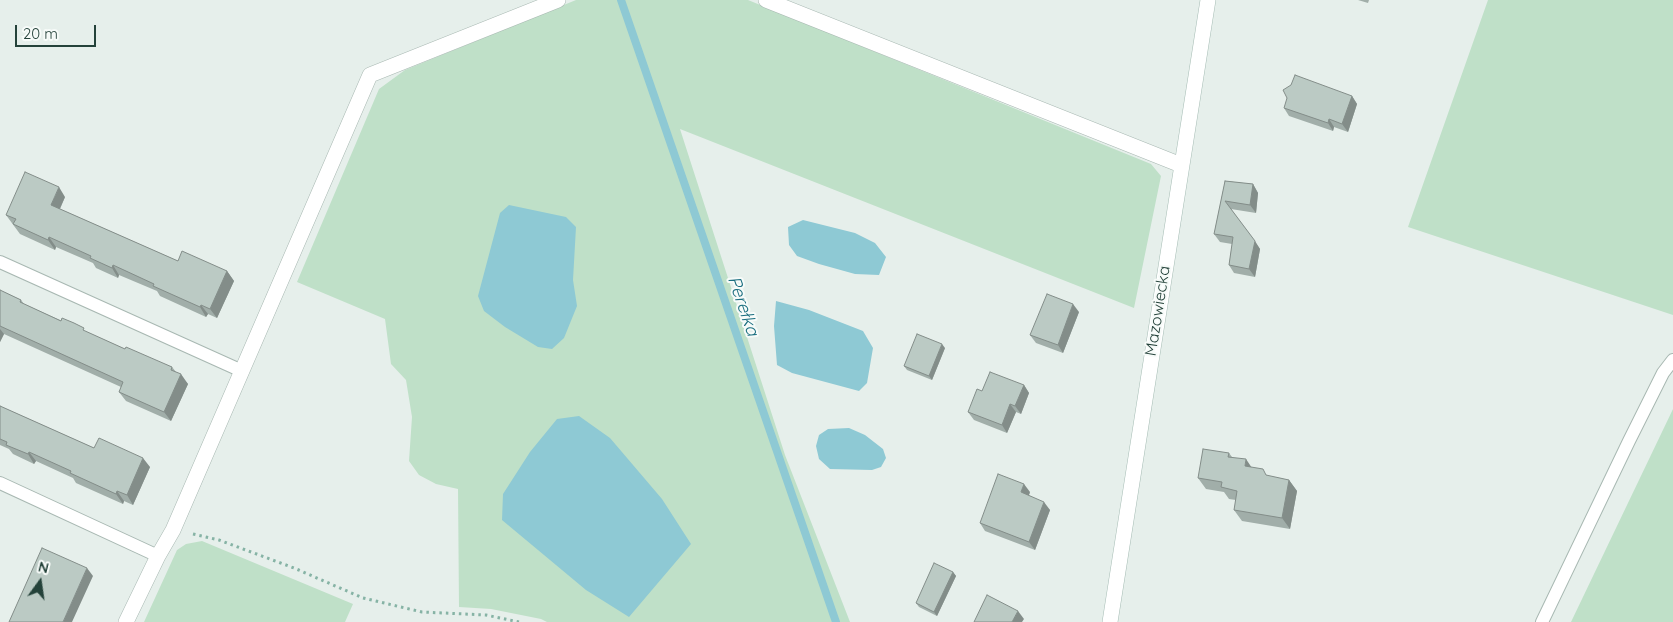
<!DOCTYPE html>
<html>
<head>
<meta charset="utf-8">
<style>
  body { margin:0 }
  #map { position:relative; width:1673px; height:622px; overflow:hidden; background:#e6efeb; font-family:Quicksand,sans-serif }
  canvas { display:block }
  .north { position:absolute; left:15px; top:557px; width:50px; height:50px; -webkit-text-stroke:4px #f7fbf9; paint-order:stroke; rotate:14deg; font-size:14px; font-weight:700; line-height:20px; text-align:center; color:#24423a }
  .north::after { content:''; display:block; margin:auto; width:18px; height:22px; background:#24423a; clip-path:polygon(50% 0,100% 100%,50% 72%,0 100%) }
  .scale { position:absolute; left:15px; top:25px; width:81px; height:22px; box-sizing:border-box; border:2px solid #24423a; border-top:0; padding-left:6px; font-size:15px; line-height:18px; white-space:nowrap; color:#24423a; -webkit-text-stroke:4px #f7fbf9; paint-order:stroke }
</style>
</head>
<body>
<div id="map">
<canvas width="1673" height="622"></canvas>
<div class="north">N</div>
<div class="scale">20 m</div>
</div>
<script>
const context = document.querySelector('canvas').getContext('2d');
context.lineJoin = 'round';
function paint(path, color) {
  context.fillStyle = color;
  context.fill(path, 'evenodd');
}
function toPath(rows) {
  const path = new Path2D();
  for (const r of rows) {
    path.moveTo(r[0], r[1]);
    for (let i = 2; i < r.length; i += 2) path.lineTo(r[i], r[i + 1]);
  }
  return path;
}
function trace(path, color, width, dash) {
  context.strokeStyle = color;
  context.lineWidth = width;
  context.lineCap = dash ? 'butt' : 'round';
  context.setLineDash(dash || []);
  context.stroke(path);
}
function write(font, color, halo, rows, align = 'center') {
  context.font = font + ' Quicksand,sans-serif';
  context.lineWidth = 4;
  context.setLineDash([]);
  context.textBaseline = 'middle';
  context.strokeStyle = halo;
  context.fillStyle = color;
  for (const [text, x, y, turn = 0] of rows) {
    context.save();
    context.translate(x, y);
    context.rotate((+turn || 0) * Math.PI / 180);
    context.textAlign = isNaN(turn) ? turn : align;
    if (halo) context.strokeText(text, 0, 0);
    context.fillText(text, 0, 0);
    context.restore();
  }
}
paint(toPath([
  [576,0,748,0,1151,164,1161,176,1134,308,680,129,785,455,850,622,547,622,541,619,491,609,459,607,458,489,436,484,419,475,409,461,412,417,406,380,391,364,385,319,297,282,379,89,405,70],
  [1488,0,1673,0,1673,315,1408,227],
  [1673,409,1673,622,1571,622],
  [202,541,353,604,345,622,144,622,177,550,186,544]
]), '#bfe0c8');
paint(toPath([
  [509,205,566,217,576,227,573,280,577,306,564,338,552,349,538,347,505,327,484,311,478,296,500,213],
  [803,220,855,233,875,243,886,257,879,275,855,274,819,264,797,256,789,245,788,227],
  [776,301,809,310,863,331,873,348,867,383,859,391,792,373,777,365,774,326],
  [579,416,610,438,662,499,691,544,629,617,586,590,502,520,503,494,530,452,557,419],
  [849,428,865,435,883,449,886,458,881,467,872,470,830,469,819,459,816,446,819,435,828,429]
]), '#8ec9d4');
trace(toPath([
  [621,0,836,622]
]), '#8ec9d4', 8);
const lane = toPath([
  [0,262,242,371],
  [0,483,158,556],
  [1542,622,1629,441,1663,373,1673,360]
]);
const street = toPath([
  [766,0,1181,165],
  [126,622,158,556,173,530,370,75,558,0]
]);
const secondary = toPath([
  [1110,622,1208,0]
]);
trace(lane, '#a8b8b2', 14);
trace(street, '#a8b8b2', 16);
trace(secondary, '#a4bbb3', 16);
trace(toPath([
  [193,534,219,540,294,568,363,598,422,612,486,615,519,622]
]), '#86b3a5', 3, [2.5, 4]);
trace(lane, '#fff', 12);
trace(street, '#fff', 15);
trace(secondary, '#fff', 15);
paint(toPath([
  [1358,0,1369,0,1368,3],
  [1352,96,1357,104,1348,132,1334,127,1333,131,1289,116,1284,108],
  [1225,181,1253,184,1258,193,1256,213,1231,209,1260,249,1255,277,1234,273,1229,265,1232,244,1220,242,1214,234],
  [65,197,60,209,178,261,227,271,234,281,217,318,208,314,206,317,160,296,157,291,119,275,118,278,96,268,93,263,56,247,55,250,20,234,6,215],
  [0,290,21,300,24,304,125,349,172,367,176,372,188,384,171,421,126,401,119,392,121,387,4,334,0,342],
  [1079,312,1063,353,1036,343,1030,335],
  [945,348,932,380,907,370,904,366],
  [1024,385,1029,393,1021,414,1016,412,1007,433,974,420,968,412,982,391],
  [0,406,94,448,150,467,133,505,124,501,123,504,76,483,73,478,36,461,34,464,13,454,9,449,0,445],
  [1229,453,1232,457,1268,476,1289,480,1297,491,1290,529,1242,521,1234,510,1236,500,1229,499,1224,492,1206,489,1198,478],
  [1030,492,1029,495,1050,510,1035,550,985,531,980,523],
  [953,572,956,576,937,616,919,607,916,603]
]), '#a1aea9');
paint(toPath([
  [1352,96,1357,104,1348,132,1342,124],
  [1329,119,1334,127,1333,131,1328,123],
  [1253,184,1258,193,1256,213,1250,205],
  [59,187,65,197,57,215,51,205],
  [49,237,56,247,55,250,48,240],
  [1255,241,1260,249,1255,277,1249,269],
  [113,265,119,275,118,278,112,268],
  [227,271,234,281,217,318,210,309],
  [1073,304,1079,312,1063,353,1058,345],
  [201,305,208,314,206,317,200,307],
  [0,329,4,334,0,342],
  [942,344,945,348,932,380,929,376],
  [181,374,188,384,171,421,164,412],
  [1024,385,1029,393,1021,414,1015,406],
  [1010,404,1016,412,1007,433,1002,425],
  [29,452,36,461,34,464,28,454],
  [143,458,150,467,133,505,127,495],
  [1246,459,1254,471,1245,466],
  [1289,480,1297,491,1290,529,1282,518],
  [1024,484,1030,492,1027,500,1021,492],
  [117,491,124,501,123,504,116,494],
  [1044,502,1050,510,1035,550,1029,542],
  [87,568,93,576,72,622,63,622],
  [953,572,956,576,937,616,934,612],
  [1018,611,1024,619,1022,622,1012,622]
]), '#838d89');
const building = toPath([
  [1295,75,1352,96,1342,124,1329,119,1328,123,1284,108,1287,98,1283,90,1291,85,1295,75],
  [25,172,59,187,51,205,178,261,182,251,227,271,210,309,201,305,200,307,153,286,154,284,113,265,112,268,90,258,91,256,49,237,48,240,13,224,16,219,6,215,25,172],
  [1225,181,1253,184,1250,205,1225,201,1255,241,1249,269,1229,265,1233,237,1214,234,1225,181],
  [0,290,21,300,20,302,61,321,62,318,74,323,84,328,83,330,125,349,126,347,172,367,171,370,181,374,164,412,119,392,123,382,0,326,0,290],
  [1047,294,1073,304,1058,345,1030,335,1047,294],
  [917,334,942,344,929,376,904,366,917,334],
  [990,372,1024,385,1015,406,1010,404,1002,425,968,412,977,389,982,391,990,372],
  [0,406,94,448,99,438,143,458,127,495,117,491,116,494,70,473,71,471,29,452,28,454,6,445,7,442,0,439,0,406],
  [1203,449,1229,453,1228,457,1246,459,1245,466,1263,469,1266,475,1289,480,1282,518,1234,510,1237,491,1221,487,1222,482,1198,478,1203,449],
  [998,474,1024,484,1021,492,1044,502,1029,542,980,523,998,474],
  [42,548,87,568,63,622,9,622,42,548],
  [934,563,953,572,934,612,916,603,934,563],
  [987,595,1018,611,1012,622,974,622,987,595]
]);
paint(building, '#bbcac4');
trace(building, '#838d89', 1);
write('16px', '#24423a', '#f7fbf9', [
  ["Mazowiecka",1158,311,-81]
]);
write('italic 18px', '#1c6f80', '#f7fbf9', [
  ["Perełka",743,306,71]
]);
</script>
</body>
</html>
